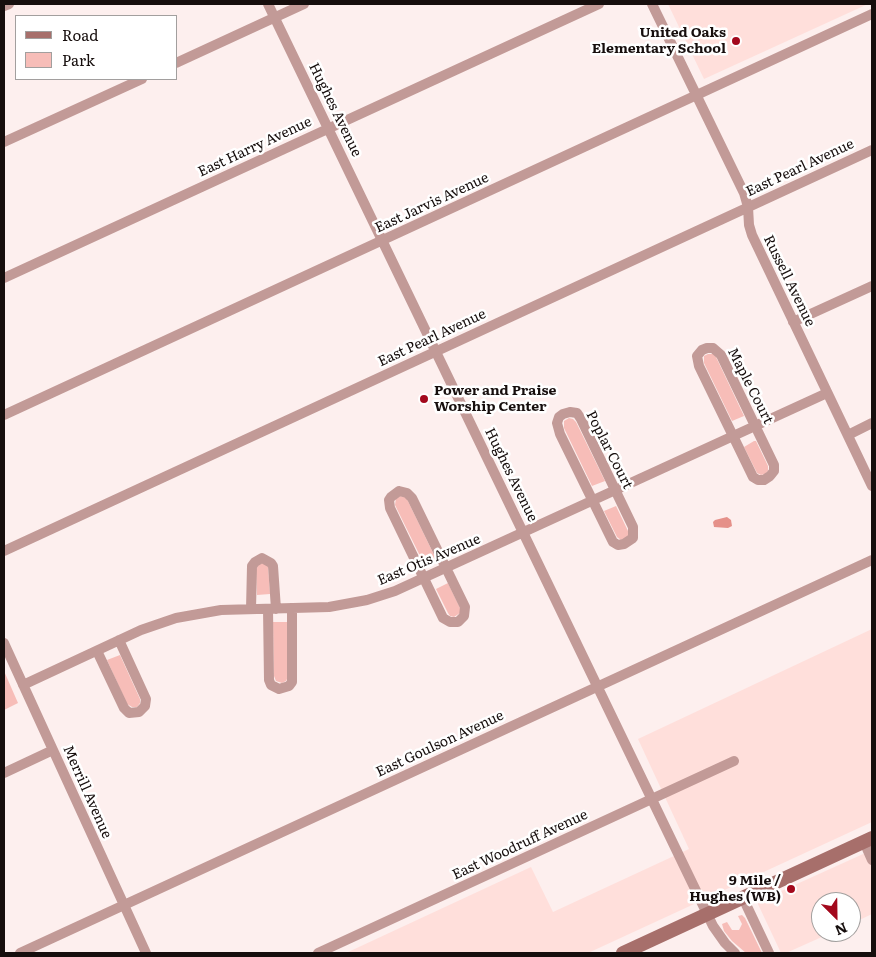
<!DOCTYPE html>
<html>
<head>
<meta charset="utf-8">
<style>
  body { margin:0 }
  #map { position:relative; width:876px; height:957px; overflow:hidden; background:#fdefee; font-family:Literata,serif }
  canvas { display:block }
  .frame { position:absolute; inset:0; border:5px solid #160e0d; pointer-events:none }
  .legend { position:absolute; left:15px; top:15px; width:162px; height:65px; box-sizing:border-box; background:#fff; border:1px solid #a29f9e; margin:0; padding:6px 9px; list-style:none; font-size:15px; color:#160e0d }
  .legend li { display:flex; align-items:center; gap:10px; height:25px }
  .legend b { width:25px; border:1px solid #a29f9e }
  .north { position:absolute; left:811px; top:892px; width:50px; height:50px; box-sizing:border-box; background:#fff; border:1px solid #a29f9e; border-radius:50%; rotate:157deg; font-size:14px; font-weight:700; line-height:20px; text-align:center; color:#160e0d }
  .north::after { content:''; display:block; margin:auto; width:18px; height:22px; background:#a3081c; clip-path:polygon(50% 0,100% 100%,50% 72%,0 100%) }
</style>
</head>
<body>
<div id="map">
<canvas width="876" height="957"></canvas>
<div class="frame"></div>
<ul class="legend">
<li><b style="height:6px;background:#a76f6b"></b>Road</li>
<li><b style="height:14px;background:#f7bdb8"></b>Park</li>
</ul>
<div class="north">N</div>
</div>
<script>
const context = document.querySelector('canvas').getContext('2d');
context.lineJoin = 'round';
function paint(path, color) {
  context.fillStyle = color;
  context.fill(path, 'evenodd');
}
function toPath(rows) {
  const path = new Path2D();
  for (const r of rows) {
    path.moveTo(r[0], r[1]);
    for (let i = 2; i < r.length; i += 2) path.lineTo(r[i], r[i + 1]);
  }
  return path;
}
function trace(path, color, width, dash) {
  context.strokeStyle = color;
  context.lineWidth = width;
  context.lineCap = dash ? 'butt' : 'round';
  context.setLineDash(dash || []);
  context.stroke(path);
}
function write(font, color, halo, rows, align = 'center') {
  context.font = font + ' Literata,serif';
  context.lineWidth = 5;
  context.setLineDash([]);
  context.textBaseline = 'middle';
  context.strokeStyle = halo;
  context.fillStyle = color;
  for (const [text, x, y, turn = 0] of rows) {
    context.save();
    context.translate(x, y);
    context.rotate((+turn || 0) * Math.PI / 180);
    context.textAlign = isNaN(turn) ? turn : align;
    if (halo) context.strokeText(text, 0, 0);
    context.fillText(text, 0, 0);
    context.restore();
  }
}
paint(toPath([
  [668,4,868,4,704,79],
  [872,629,872,822,588,953,346,953,531,867,553,912,689,849,638,739],
  [872,850,872,914,851,924,851,902,821,902,821,932,833,932,786,953,781,953,757,902]
]), '#ffdfdb');
paint(toPath([
  [708,354,713,354,716,357,744,416,732,421,704,363,704,356],
  [569,418,573,419,576,422,605,481,592,486,564,428,564,421],
  [754,441,756,441,768,466,768,471,765,474,761,475,757,473,744,447],
  [400,496,406,497,436,559,424,564,395,505,396,498],
  [616,506,628,531,628,536,625,539,621,540,617,537,604,511],
  [263,563,268,566,270,594,257,595,256,570,258,565],
  [448,583,460,608,460,613,454,617,450,616,448,613,436,589],
  [273,622,287,622,288,677,286,681,282,683,276,681,274,676],
  [120,655,140,699,140,703,137,707,132,707,127,704,107,660],
  [4,671,18,703,4,710],
  [742,915,745,918,762,953,746,953,732,941,724,931,722,924,727,922,732,930,739,930,742,924,738,916]
]), '#f7bdb8');
paint(toPath([
  [727,517,731,520,732,526,728,528,714,527,713,522,715,520]
]), '#e59089');
trace(toPath([
  [268,4,713,926,725,943,735,953],
  [652,4,744,193,748,207,749,225,752,235,872,486],
  [4,6,9,4],
  [176,63,304,4],
  [4,142,142,79],
  [4,278,599,4],
  [793,322,872,286],
  [707,348,713,348,721,355,774,465,774,471,770,476,764,480,758,480,753,477,699,366,697,356,702,350,707,348],
  [570,412,577,413,581,419,633,527,633,538,624,544,618,545,613,542,611,538,560,434,557,423,559,417,563,414,570,412],
  [4,415,872,14],
  [848,435,872,423],
  [399,491,407,493,412,498,465,607,464,616,458,622,450,622,443,618,390,508,389,500,391,497,399,491],
  [4,551,872,150],
  [251,609,252,566,255,562,262,558,271,563,273,566,276,609],
  [268,609,269,680,271,685,279,689,289,686,292,682,292,608],
  [4,643,146,953],
  [97,651,124,708,129,713,139,712,145,706,146,699,119,640],
  [23,685,141,630,176,618,221,610,329,607,367,600,395,591,827,393],
  [4,773,53,750],
  [864,842,872,860],
  [743,898,769,953],
  [20,953,872,560],
  [318,953,734,761]
]), '#c29a97', 10);
trace(toPath([
  [623,953,872,838]
]), '#a76f6b', 14);
for (const [x, y, r, color] of [
  [736,41,5,"#a3081c"],
  [424,399,5,"#a3081c"],
  [791,889,5,"#a3081c"]
]) {
  const dot = new Path2D();
  dot.arc(x, y, r, 0, 2 * Math.PI);
  context.fillStyle = color;
  context.fill(dot);
  trace(dot, '#fff', 2);
}
write('bold 14px', '#160e0d', '#fff', [
  ["United Oaks",726,33],
  ["Elementary School",726,49],
  ["Power and Praise",434,391,"left"],
  ["Worship Center",434,407,"left"],
  ["9 Mile /",781,881],
  ["Hughes (WB)",781,897]
], 'right');
write('14px', '#160e0d', '#fff', [
  ["Hughes Avenue",335,110,64],
  ["East Harry Avenue",255,147,-25],
  ["East Pearl Avenue",800,168,-25],
  ["East Jarvis Avenue",432,203,-25],
  ["Russell Avenue",789,281,64],
  ["East Pearl Avenue",432,338,-25],
  ["Maple Court",750,386,63],
  ["Poplar Court",609,450,63],
  ["Hughes Avenue",511,475,64],
  ["East Otis Avenue",429,560,-23],
  ["East Goulson Avenue",440,744,-25],
  ["Merrill Avenue",87,792,66],
  ["East Woodruff Avenue",520,845,-25]
]);
</script>
</body>
</html>
